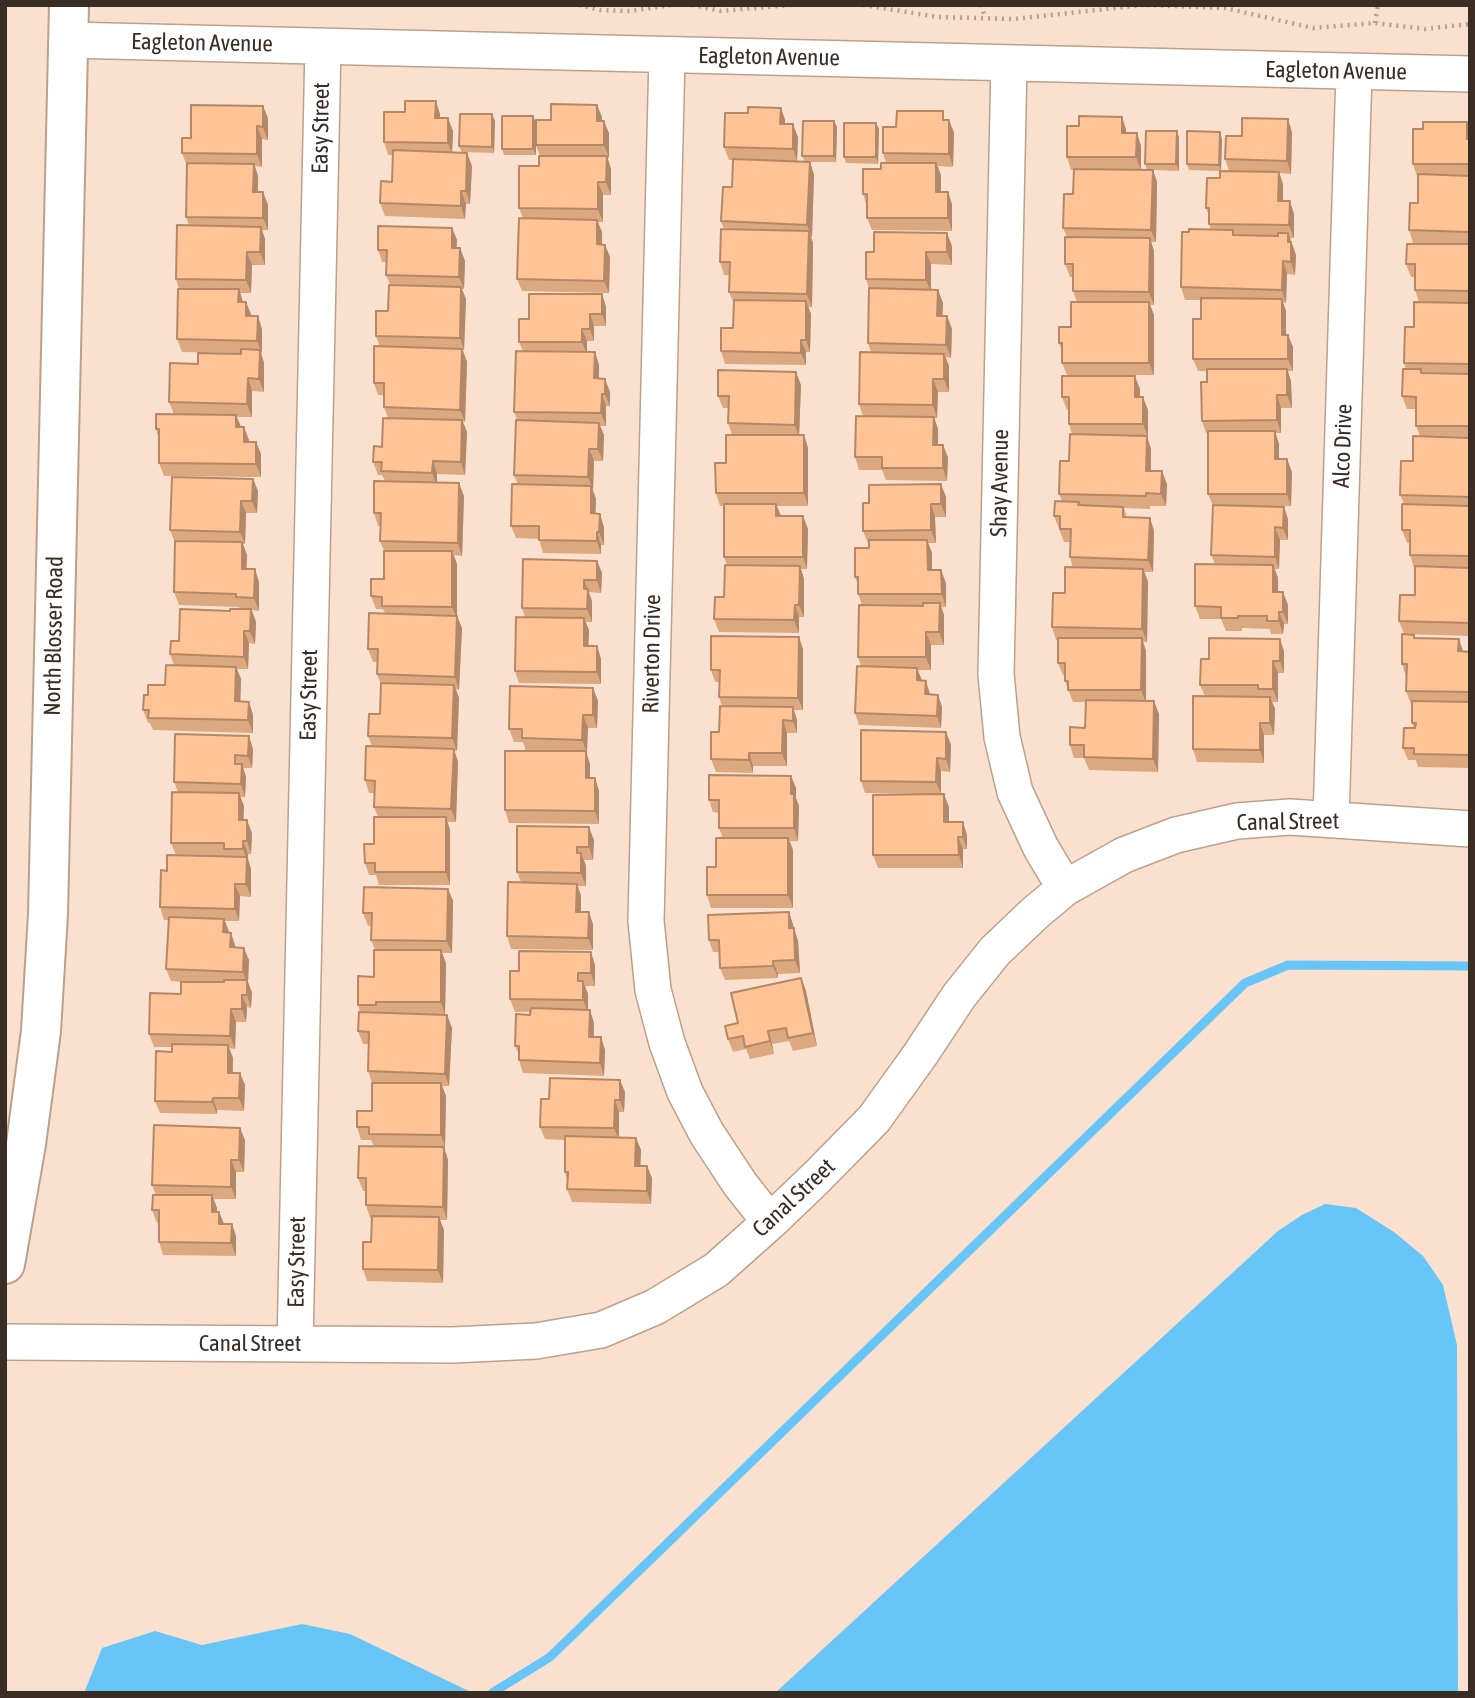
<!DOCTYPE html>
<html>
<head>
<meta charset="utf-8">
<style>
  body { margin:0 }
  #map { position:relative; width:1475px; height:1698px; overflow:hidden; background:#fae1cf; font-family:"Asap Condensed",sans-serif }
  canvas { display:block }
  .frame { position:absolute; inset:0; border:7px solid #392d24; pointer-events:none }
</style>
</head>
<body>
<div id="map">
<canvas width="1475" height="1698"></canvas>
<div class="frame"></div>
</div>
<script>
const context = document.querySelector('canvas').getContext('2d');
context.lineJoin = 'round';
function paint(path, color) {
  context.fillStyle = color;
  context.fill(path, 'evenodd');
}
function toPath(rows) {
  const path = new Path2D();
  for (const r of rows) {
    path.moveTo(r[0], r[1]);
    for (let i = 2; i < r.length; i += 2) path.lineTo(r[i], r[i + 1]);
  }
  return path;
}
function trace(path, color, width, dash) {
  context.strokeStyle = color;
  context.lineWidth = width;
  context.lineCap = dash ? 'butt' : 'round';
  context.setLineDash(dash || []);
  context.stroke(path);
}
function write(font, color, halo, rows, align = 'center') {
  context.font = font + ' "Asap Condensed",sans-serif';
  context.lineWidth = 5;
  context.setLineDash([]);
  context.textBaseline = 'middle';
  context.strokeStyle = halo;
  context.fillStyle = color;
  for (const [text, x, y, turn = 0] of rows) {
    context.save();
    context.translate(x, y);
    context.rotate((+turn || 0) * Math.PI / 180);
    context.textAlign = isNaN(turn) ? turn : align;
    if (halo) context.strokeText(text, 0, 0);
    context.fillText(text, 0, 0);
    context.restore();
  }
}
paint(toPath([
  [1325,1204,1356,1208,1394,1232,1423,1256,1443,1285,1457,1345,1458,1693,775,1693,1278,1231,1302,1215],
  [302,1624,350,1634,473,1693,84,1693,102,1648,155,1631,202,1645]
]), '#68c5f8');
trace(toPath([
  [492,1693,550,1657,1245,983,1288,965,1470,966]
]), '#68c5f8', 9);
const street = toPath([
  [68,40,1470,74],
  [667,55,646,921,653,990,667,1043,685,1092,707,1134,740,1184,770,1222],
  [1009,63,996,674,1002,737,1015,792,1041,848,1065,888],
  [1331,819,1354,72],
  [5,1342,453,1345,536,1341,601,1330,655,1307,716,1270,770,1222,817,1177,874,1119,920,1055,959,996,995,951,1035,913,1065,888,1124,855,1176,835,1237,821,1290,817,1470,829],
  [295,1344,323,46]
]);
const secondary = toPath([
  [5,1264,26,1144,41,1031,48,914,69,5]
]);
trace(street, '#bda08a', 38);
trace(secondary, '#bda08a', 42);
trace(toPath([
  [579,5,600,10,630,11,672,5],
  [692,5,721,11,792,5],
  [863,5,938,17,1013,19,1143,5],
  [981,5,985,18],
  [1147,5,1225,8,1313,28,1375,23,1425,29,1470,24],
  [1375,23,1378,5]
]), '#b5a192', 4.5, [2, 5]);
trace(street, '#fff', 35);
trace(secondary, '#fff', 38);
paint(toPath([
  [781,108,785,120,785,124,798,137,797,161,805,162,802,156,834,121,837,127,836,162,810,162,814,175,812,237,811,237,813,243,812,307,808,307,811,314,810,352,806,352,806,365,725,364,721,351,733,328,734,304,729,292,730,275,724,275,720,262,724,229,721,221,732,187,733,160,729,160,724,147,748,113],
  [440,114,440,118,453,131,452,152,472,166,470,204,466,204,465,219,385,216,380,203,392,182,393,155,388,155,384,142],
  [533,116,536,155,504,155,502,149],
  [602,117,602,121,609,133,609,158,607,158,611,169,611,195,603,195,603,222,598,222,602,232,602,244,605,245,610,257,609,293,522,291,517,279,523,218,519,208,539,166,540,156,536,145,551,120],
  [268,118,268,140,262,139,262,167,255,166,258,176,258,192,263,192,268,205,268,230,262,230,265,239,265,265,252,265,251,293,240,293,243,302,246,302,251,316,262,329,262,353,261,353,264,363,264,392,252,391,252,417,237,417,241,427,249,442,256,442,261,454,261,477,164,476,159,463,159,440,156,429,174,414,169,402,198,364,241,353,182,352,177,339,179,289,176,279,189,225,186,217,187,166,182,153,191,138],
  [949,120,954,133,953,167,938,166,941,175,941,192,948,192,952,204,952,231,872,230,867,218,867,207,863,194,886,163,883,153,896,127],
  [495,121,494,153,462,152,459,146],
  [1467,122,1470,131,1470,636,1404,634,1399,621,1415,595,1415,568,1414,568,1410,555,1410,543,1407,543,1402,530,1404,504,1400,495,1413,461,1420,436,1416,426,1416,409,1407,409,1402,396,1406,369,1404,363,1414,327,1419,302,1415,290,1415,277,1411,277,1406,264,1470,244,1413,243,1409,230,1418,203,1418,176,1417,176,1413,164,1423,129],
  [876,123,879,129,878,164,846,163,844,157],
  [1126,129,1126,133,1137,133,1141,146,1141,170,1147,170,1145,164,1177,131,1179,138,1179,171,1153,170,1157,182,1156,242,1151,242,1154,251,1154,305,1150,305,1154,315,1154,375,1067,375,1062,363,1062,351,1059,343,1071,327,1077,302,1073,291,1073,277,1070,277,1065,264,1067,237,1063,228,1073,194,1074,170,1071,170,1067,157],
  [1292,132,1291,174,1279,173,1283,184,1283,201,1294,214,1294,238,1290,238,1296,255,1295,275,1287,274,1286,303,1283,302,1286,311,1286,335,1293,347,1293,371,1288,371,1291,381,1292,408,1281,408,1281,433,1275,433,1279,444,1279,459,1292,472,1291,506,1265,506,1284,507,1288,519,1288,540,1280,540,1279,569,1275,569,1278,578,1278,592,1288,605,1288,624,1284,624,1283,634,1271,634,1270,629,1242,628,1242,631,1226,631,1221,619,1200,619,1195,606,1215,564,1211,555,1213,506,1208,494,1208,433,1206,433,1202,421,1207,382,1207,371,1198,371,1193,359,1201,319,1201,300,1185,300,1181,287,1211,230,1209,224,1209,216,1206,208,1220,178,1220,171,1189,170,1187,164,1222,139,1221,171,1229,171,1225,159,1242,136],
  [452,228,457,240,456,248,460,248,465,261,464,289,462,289,466,299,464,350,463,350,467,362,465,422,463,422,467,432,465,475,437,474,437,482,464,496,462,556,454,555,457,564,457,616,462,628,459,690,456,689,459,698,457,751,454,751,458,762,456,822,447,822,450,830,450,885,379,885,376,875,369,875,365,863,374,844,378,817,374,807,375,793,369,793,365,780,372,746,368,736,380,714,381,685,377,674,377,662,373,662,368,649,385,613,383,609,376,609,371,596,384,579,384,551,380,541,381,526,378,526,374,513,385,481,382,475,378,475,373,462,382,447,388,418,384,407,384,395,378,395,374,383,380,347,376,336,388,311,390,285,386,275,387,262,382,262,378,250],
  [952,246,952,265,931,264,931,290,938,290,943,303,942,316,947,316,952,329,951,358,946,357,949,366,949,392,938,392,937,418,934,418,938,429,938,445,948,457,947,481,886,480,882,470,859,470,855,457,863,416,859,404,871,352,868,343,869,288,866,279,866,252],
  [602,294,606,307,606,326,594,326,594,341,587,341,587,352,595,352,599,365,599,379,605,379,610,392,610,406,606,406,606,426,600,426,604,435,603,461,594,461,593,490,596,499,595,514,604,527,604,545,601,545,601,554,543,553,539,539,516,538,511,526,518,485,514,475,517,420,514,412,523,351,519,342,529,319],
  [801,385,799,435,804,435,808,448,808,506,777,506,781,516,803,516,808,529,807,569,801,569,804,579,804,617,799,617,799,633,719,632,714,619,724,597,727,565,724,557,724,506,720,506,716,493,726,463,732,435,728,423,728,408,723,408,718,396],
  [1140,389,1140,397,1148,410,1148,437,1147,437,1151,449,1151,471,1167,484,1166,506,1150,506,1150,509,1124,508,1127,517,1150,518,1154,531,1153,572,1145,572,1148,582,1147,642,1143,642,1146,651,1146,701,1159,714,1158,772,1089,770,1084,758,1074,758,1070,745,1085,728,1086,702,1073,702,1065,681,1065,676,1063,675,1058,663,1058,640,1056,640,1052,627,1073,568,1070,557,1070,542,1064,542,1054,516,1062,501,1059,494,1069,461,1072,434,1069,424,1069,410,1067,410,1062,397],
  [253,479,258,491,257,513,246,513,245,544,243,544,247,555,246,569,259,582,259,611,252,610,256,622,255,644,249,643,248,669,237,669,241,679,240,702,249,702,253,715,253,733,153,730,150,723,148,723,143,710,148,695,165,685,174,665,170,654,179,641,230,611,240,609,239,607,179,605,174,592,175,543,170,530],
  [946,497,946,517,935,517,936,543,928,543,932,553,932,570,946,583,946,607,941,607,944,615,944,645,931,645,931,670,918,670,922,681,930,694,938,695,942,707,941,728,859,725,855,713,861,666,858,657,862,605,858,594,858,585,855,577,869,548,869,543,868,543,863,531],
  [597,561,602,573,601,593,589,592,592,601,592,622,585,622,589,630,588,646,597,646,601,659,601,684,519,683,515,671,525,617,522,608],
  [1415,638,1463,652,1470,652,1470,768,1418,767,1416,760,1408,760,1403,748,1414,728,1412,723,1412,704,1411,704,1406,691,1406,677,1402,664],
  [803,649,803,710,794,710,797,720,797,733,787,733,787,766,753,766,753,773,716,772,711,759,719,732,722,706,719,697,720,682,715,682,711,670],
  [1284,651,1284,673,1278,673,1278,702,1272,702,1275,709,1274,735,1264,735,1264,763,1197,762,1193,749,1205,696,1200,685,1209,659],
  [593,688,598,701,597,728,588,728,586,753,590,764,590,778,595,778,599,791,599,824,509,823,505,810,526,751,523,742,514,742,509,729],
  [946,732,951,745,950,772,941,771,941,794,949,807,949,822,967,835,967,849,963,849,963,868,878,868,873,855,920,794,865,793,861,781],
  [175,734,253,749,252,768,243,768,246,777,245,797,240,797,244,806,243,820,252,833,251,854,248,854,248,859,251,869,251,897,240,896,239,921,225,921,235,947,249,960,248,982,252,993,251,1008,247,1007,246,1022,236,1022,235,1049,229,1048,233,1058,233,1073,245,1085,244,1111,217,1110,217,1114,160,1113,155,1101,172,1052,172,1047,154,1047,149,1034,181,994,183,982,171,981,166,969,169,920,164,920,160,907,167,871,176,855,171,843,178,792,174,782],
  [791,776,796,788,796,798,799,806,798,841,790,841,793,850,793,908,711,908,707,895,716,867,723,838,719,828,719,813,713,812,709,800],
  [594,840,593,860,584,860,586,866,586,886,578,886,581,896,581,912,593,924,593,950,511,949,507,936,521,882,517,872],
  [448,889,453,901,452,953,442,953,446,963,445,1015,447,1015,452,1028,449,1086,442,1086,446,1096,445,1147,440,1147,444,1147,448,1160,447,1220,440,1220,444,1230,443,1283,367,1281,363,1269,371,1242,372,1218,370,1218,366,1205,366,1191,363,1191,358,1178,374,1146,371,1140,361,1140,357,1127,372,1111,372,1083,368,1071,369,1044,363,1044,358,1031,360,1012,358,1005,374,977,375,950,371,940,372,926,368,926,363,913],
  [789,912,798,941,800,973,778,974,778,978,725,980,720,968,719,952,713,952,709,940],
  [595,965,595,986,585,986,588,994,588,1010,594,1023,594,1037,601,1037,605,1050,604,1076,523,1073,519,1060,519,1055,515,1046,530,1015,530,1012,515,1012,510,999,519,971],
  [801,978,806,991,817,1046,793,1051,789,1041,772,1044,774,1054,750,1059,746,1049,733,1052,728,1039,738,1023],
  [625,1092,624,1112,619,1112,619,1137,636,1138,641,1150,640,1166,647,1166,652,1178,651,1204,572,1202,567,1189,567,1179,565,1172,565,1140,545,1139,540,1127,549,1099],
  [245,1140,244,1172,236,1172,236,1199,213,1199,217,1208,217,1212,219,1212,224,1224,232,1224,236,1236,236,1256,163,1255,159,1242,159,1223,157,1223,152,1210,156,1195,152,1185]
]), '#dba880');
paint(toPath([
  [436,101,440,114,440,131,435,118],
  [597,105,602,117,602,133,597,121],
  [263,106,268,118,268,140,263,127],
  [781,108,785,120,785,137,780,124],
  [492,114,495,121,494,153,492,147],
  [533,116,536,123,536,155,533,149],
  [1122,117,1126,129,1126,146,1122,133],
  [448,118,453,131,452,155,448,143],
  [1288,119,1292,132,1291,174,1287,161],
  [949,120,954,133,953,167,949,154],
  [604,121,609,133,609,158,604,145],
  [834,121,837,127,836,162,834,156],
  [1467,122,1470,131,1470,148,1467,139],
  [876,123,879,129,878,164,876,157],
  [793,124,798,137,797,161,793,149],
  [257,126,262,139,262,167,257,154],
  [1177,131,1179,138,1179,171,1176,164],
  [1220,132,1222,139,1221,171,1219,165],
  [1137,133,1141,146,1141,170,1136,157],
  [467,153,472,166,470,204,466,191],
  [607,156,611,169,611,195,606,182],
  [810,162,814,175,812,237,807,225],
  [936,163,941,175,941,204,936,192],
  [254,164,258,176,258,204,253,192],
  [1153,170,1157,182,1156,242,1151,230],
  [1279,172,1283,184,1283,214,1278,201],
  [598,182,603,195,603,222,598,209],
  [461,191,466,204,465,219,461,206],
  [263,192,268,205,268,230,263,218],
  [948,192,952,204,952,231,948,218],
  [1290,201,1294,214,1294,238,1289,225],
  [597,220,602,232,602,257,597,244],
  [261,227,265,239,265,265,260,252],
  [452,228,457,240,456,261,452,248],
  [809,231,813,243,812,307,807,294],
  [947,233,952,246,952,265,947,252],
  [1288,233,1296,255,1295,275,1291,262],
  [1150,238,1154,251,1154,305,1149,292],
  [605,245,610,257,609,293,604,281],
  [460,248,465,261,464,289,459,277],
  [247,252,252,265,251,293,246,280],
  [926,252,931,264,931,292,926,280],
  [1283,261,1287,274,1286,303,1282,290],
  [461,287,466,299,464,350,460,338],
  [239,289,243,302,238,302],
  [938,290,943,303,942,329,937,316],
  [602,294,606,307,606,326,602,314],
  [1282,299,1286,311,1286,347,1282,335],
  [806,301,811,314,810,352,806,340],
  [246,302,251,314,251,329,246,316],
  [1149,302,1154,315,1154,375,1149,363],
  [590,314,594,326,594,341,590,329],
  [258,316,262,329,262,353,257,341],
  [947,316,952,329,951,358,946,345],
  [582,329,587,341,587,355,582,342],
  [1288,335,1293,347,1293,371,1288,359],
  [801,340,806,352,806,365,801,353],
  [462,349,467,362,465,422,460,410],
  [260,350,264,363,264,392,259,379],
  [595,352,599,365,599,391,594,378],
  [944,354,949,366,949,392,944,379],
  [1287,369,1291,381,1292,408,1287,395],
  [796,372,801,385,799,438,795,425],
  [1135,376,1140,389,1140,410,1135,397],
  [248,378,252,391,252,417,247,404],
  [605,379,610,392,610,406,605,394],
  [933,379,938,392,937,418,933,405],
  [602,394,606,406,606,426,601,413],
  [1277,395,1281,408,1281,433,1277,420],
  [1143,397,1148,410,1148,437,1143,424],
  [236,415,241,427,236,427],
  [934,417,938,429,938,457,933,445],
  [462,420,467,432,465,475,461,462],
  [599,423,604,435,603,461,598,449],
  [244,427,249,440,249,454,244,442],
  [1275,431,1279,444,1279,472,1275,459],
  [804,435,808,448,808,506,804,493],
  [1147,436,1151,449,1151,483,1146,471],
  [256,442,261,454,261,477,256,464],
  [943,445,948,457,947,481,943,468],
  [589,449,594,461,593,490,588,477],
  [1287,459,1292,472,1291,506,1287,494],
  [433,461,437,474,437,485,432,473],
  [1162,471,1167,484,1166,506,1161,494],
  [253,479,258,491,257,513,252,501],
  [459,483,464,496,462,556,458,543],
  [941,484,946,497,946,517,941,504],
  [591,486,596,499,595,526,591,513],
  [241,501,246,513,245,544,240,532],
  [776,504,781,516,776,516],
  [931,504,935,517,936,543,931,530],
  [1284,507,1288,519,1288,540,1283,528],
  [600,514,604,527,604,545,599,532],
  [803,516,808,529,807,569,803,557],
  [1150,518,1154,531,1153,572,1148,560],
  [1275,527,1280,540,1279,569,1275,557],
  [597,532,601,545,601,554,597,541],
  [927,540,932,553,932,583,928,570],
  [242,542,247,555,246,582,242,569],
  [452,551,457,564,457,619,452,607],
  [597,561,602,573,601,593,597,580],
  [1273,565,1278,578,1278,605,1273,592],
  [800,566,804,579,804,617,799,605],
  [255,569,259,582,259,611,254,598],
  [1143,569,1148,582,1147,642,1142,629],
  [941,570,946,583,946,607,942,594],
  [584,580,592,601,592,622,587,609,584,589],
  [1283,592,1288,605,1288,624,1283,612],
  [940,603,944,615,944,645,939,632],
  [795,605,799,617,799,633,794,620],
  [251,609,256,622,255,644,250,631],
  [1279,612,1284,624,1283,634,1279,621],
  [457,616,462,628,459,690,455,677],
  [584,618,589,630,588,659,584,646],
  [244,631,249,643,248,669,244,657],
  [926,632,931,645,931,670,926,657],
  [799,637,803,649,803,710,798,698],
  [1142,638,1146,651,1146,703,1141,690],
  [1280,639,1284,651,1284,673,1280,661],
  [1459,639,1463,651,1458,651],
  [597,646,601,659,601,684,597,672],
  [1273,661,1278,673,1278,702,1273,689],
  [236,667,241,679,240,714,235,701],
  [917,668,922,681,917,680],
  [926,681,930,694,930,707,925,694],
  [454,685,459,698,457,751,452,738],
  [593,688,598,701,597,728,593,715],
  [938,695,942,707,941,728,937,716],
  [1270,697,1275,709,1274,735,1270,723],
  [1154,701,1159,714,1158,772,1153,759],
  [249,702,253,715,253,733,248,720],
  [793,707,797,720,797,733,793,721],
  [583,715,588,728,587,753,582,740],
  [783,720,787,733,787,766,782,753],
  [1260,723,1264,735,1264,763,1260,750],
  [946,732,951,745,950,772,946,759],
  [249,736,253,749,252,768,248,756],
  [454,749,458,762,456,822,451,809],
  [586,751,590,764,590,791,586,778],
  [749,753,753,766,753,773,749,760],
  [937,758,941,771,941,794,936,782],
  [242,764,246,777,245,797,241,784],
  [791,776,796,788,796,798,799,806,798,841,794,828],
  [595,778,599,791,599,824,595,811],
  [239,793,244,806,243,833,239,820],
  [944,794,949,807,949,835,944,822],
  [446,817,450,830,450,885,446,872],
  [247,820,252,833,251,854,247,841],
  [963,822,967,835,967,849,963,837],
  [589,827,594,840,593,860,589,847],
  [958,837,963,849,963,868,959,855],
  [788,838,793,850,793,908,788,895],
  [243,841,248,854,248,859,251,869,251,897,246,884,247,859,243,849],
  [577,847,581,860,581,853,586,866,586,886,581,873,577,853],
  [235,884,240,896,239,921,235,909],
  [577,884,581,896,581,924,576,912],
  [448,889,453,901,452,953,447,941],
  [589,912,593,924,593,950,588,938],
  [789,912,798,941,800,973,795,960,789,928],
  [224,919,229,932,223,932],
  [231,933,235,945,235,959,230,947],
  [244,948,249,960,248,982,252,993,251,1008,247,995,247,984,243,972],
  [441,950,446,963,445,1015,441,1002],
  [591,952,595,965,595,986,591,973],
  [773,961,778,974,778,978,773,966],
  [801,978,806,991,817,1046,813,1033],
  [583,981,588,994,588,1012,583,1000],
  [242,995,247,1007,246,1022,242,1009],
  [231,1009,236,1022,235,1049,230,1036],
  [590,1010,594,1023,593,1050,589,1037],
  [447,1015,452,1028,449,1086,445,1074],
  [768,1031,772,1044,774,1054,770,1041],
  [601,1037,605,1050,604,1076,600,1063],
  [228,1045,233,1058,232,1085,228,1073],
  [240,1073,245,1085,244,1111,239,1098],
  [620,1080,625,1092,624,1112,620,1100],
  [441,1083,446,1096,445,1147,441,1135],
  [213,1098,217,1110,217,1114,212,1102],
  [615,1100,619,1112,619,1140,614,1128],
  [240,1128,245,1140,244,1172,239,1160],
  [636,1138,641,1150,640,1178,635,1166],
  [444,1147,448,1160,447,1220,443,1207],
  [231,1160,236,1172,236,1199,231,1187],
  [647,1166,652,1178,651,1204,647,1191],
  [212,1195,217,1208,217,1224,212,1212],
  [219,1212,224,1224,219,1224],
  [439,1217,444,1230,443,1283,438,1270],
  [232,1224,236,1236,236,1256,231,1243]
]), '#b28868');
const building = toPath([
  [405,101,436,101,435,118,448,118,448,143,384,142,384,112,405,112,405,101],
  [551,104,597,105,597,121,604,121,604,145,536,145,536,120,551,120,551,104],
  [191,105,263,106,263,127,257,126,257,154,182,153,182,138,191,138,191,105],
  [748,107,781,108,780,124,793,124,793,149,724,147,725,113,748,113,748,107],
  [897,111,943,111,943,120,949,120,949,154,883,153,883,127,896,127,897,111],
  [460,114,492,114,492,147,459,146,460,114],
  [502,116,533,116,533,149,502,149,502,116],
  [1079,116,1122,117,1122,133,1137,133,1136,157,1067,157,1067,126,1079,126,1079,116],
  [1242,118,1288,119,1287,161,1225,159,1226,136,1242,136,1242,118],
  [803,121,834,121,834,156,802,156,803,121],
  [1423,122,1467,122,1467,139,1470,139,1470,164,1413,164,1413,129,1423,129,1423,122],
  [844,123,876,123,876,157,844,157,844,123],
  [1146,131,1177,131,1176,164,1145,164,1146,131],
  [1187,131,1220,132,1219,165,1187,164,1187,131],
  [393,150,467,153,466,191,461,191,461,206,380,203,381,181,392,182,393,150],
  [539,156,607,156,606,182,598,182,598,209,519,208,519,166,539,166,539,156],
  [733,159,810,162,807,225,721,221,723,187,732,187,733,159],
  [187,163,254,164,253,192,263,192,263,218,186,217,187,163],
  [881,163,936,163,936,192,948,192,948,218,867,218,867,194,863,194,863,169,881,169,881,163],
  [1074,169,1153,170,1151,230,1063,228,1064,194,1073,194,1074,169],
  [1220,171,1279,172,1278,201,1290,201,1289,225,1209,224,1209,208,1206,208,1207,178,1220,178,1220,171],
  [1418,174,1470,176,1470,232,1409,230,1410,203,1418,203,1418,174],
  [519,218,597,220,597,244,605,245,604,281,517,279,519,218],
  [177,225,261,227,260,252,247,252,246,280,176,279,177,225],
  [378,226,452,228,452,248,460,248,459,277,386,275,387,250,378,250,378,226],
  [721,229,809,231,807,294,729,292,730,262,720,262,721,229],
  [1189,229,1233,230,1233,235,1278,236,1278,233,1288,233,1288,242,1291,242,1291,262,1283,261,1282,290,1181,287,1182,232,1189,232,1189,229],
  [874,232,947,233,947,252,926,252,926,280,866,279,866,252,874,252,874,232],
  [1065,237,1150,238,1149,292,1073,291,1073,264,1065,264,1065,237],
  [1407,244,1470,244,1470,291,1415,290,1415,264,1406,264,1407,244],
  [389,285,461,287,460,338,376,336,376,311,388,311,389,285],
  [869,288,938,290,937,316,947,316,946,345,868,343,869,288],
  [178,289,239,289,238,302,246,302,246,316,258,316,257,341,177,339,178,289],
  [529,294,602,294,602,314,590,314,590,329,582,329,582,342,519,342,519,319,529,319,529,294],
  [1201,298,1282,299,1282,335,1288,335,1288,359,1193,359,1193,319,1201,319,1201,298],
  [734,300,806,301,806,340,801,340,801,353,721,351,721,328,733,328,734,300],
  [1071,302,1149,302,1149,363,1062,363,1062,343,1059,343,1059,327,1071,327,1071,302],
  [1414,302,1470,303,1470,364,1404,363,1405,327,1414,327,1414,302],
  [374,346,462,349,460,410,384,407,384,383,374,383,374,346],
  [241,349,260,350,259,379,248,378,247,404,169,402,170,363,198,364,198,353,241,354,241,349],
  [516,351,595,352,594,378,605,379,605,394,602,394,601,413,514,412,516,351],
  [860,352,944,354,944,379,933,379,933,405,859,404,860,352],
  [1207,369,1287,369,1287,395,1277,395,1277,420,1202,421,1201,382,1207,382,1207,369],
  [1403,369,1421,369,1421,373,1470,374,1470,426,1416,426,1416,397,1402,396,1403,369],
  [718,370,796,372,795,425,728,423,729,396,718,396,718,370],
  [1062,376,1135,376,1135,397,1143,397,1143,424,1069,424,1069,397,1062,397,1062,376],
  [156,414,236,415,236,427,244,427,244,442,256,442,256,464,159,463,159,429,156,429,156,414],
  [856,416,934,417,933,445,943,445,943,468,882,468,882,457,855,457,856,416],
  [383,418,462,420,461,462,433,461,432,473,381,471,382,462,373,462,374,446,382,447,383,418],
  [516,420,599,423,598,449,589,449,588,477,514,475,516,420],
  [1208,431,1275,431,1275,459,1287,459,1287,494,1208,494,1208,431],
  [1070,434,1147,436,1146,471,1162,471,1161,494,1146,493,1146,496,1059,494,1060,461,1069,461,1070,434],
  [726,435,804,435,804,493,716,493,715,463,726,463,726,435],
  [1413,436,1470,438,1470,497,1400,495,1401,461,1413,461,1413,436],
  [172,477,253,479,252,501,241,501,240,532,170,530,172,477],
  [374,481,459,483,458,543,380,541,381,513,374,513,374,481],
  [512,484,591,486,591,513,600,514,599,532,597,532,597,541,539,540,539,526,511,526,512,484],
  [941,484,941,504,931,504,931,530,863,531,863,503,869,503,869,485,941,484],
  [1055,501,1079,502,1078,505,1123,507,1123,517,1150,518,1148,560,1070,557,1071,529,1060,529,1060,516,1054,516,1055,501],
  [724,504,776,504,776,516,803,516,803,557,724,557,724,504],
  [1402,504,1470,506,1470,556,1410,555,1410,530,1402,530,1402,504],
  [1213,505,1284,507,1283,528,1275,527,1275,557,1211,555,1213,505],
  [869,540,927,540,928,570,941,570,942,594,858,594,858,577,855,577,855,548,869,548,869,540],
  [175,541,242,542,242,569,255,569,254,598,236,597,236,594,174,592,175,541],
  [384,551,452,551,452,607,382,606,382,597,371,596,371,579,384,579,384,551],
  [523,559,597,561,597,580,584,580,584,589,588,589,587,609,522,608,523,559],
  [1195,564,1273,565,1273,592,1283,592,1283,612,1279,612,1279,621,1267,621,1267,616,1238,616,1238,618,1221,618,1221,607,1195,606,1195,564],
  [725,565,800,566,799,605,795,605,794,620,714,619,715,597,724,597,725,565],
  [1415,566,1470,568,1470,623,1399,621,1400,595,1415,595,1415,566],
  [1065,567,1143,569,1142,629,1052,627,1053,593,1065,593,1065,567],
  [923,603,940,603,939,632,926,632,926,657,858,657,859,605,923,606,923,603],
  [180,609,230,611,230,609,251,609,250,631,244,631,244,657,170,654,171,641,179,641,180,609],
  [369,613,457,616,455,677,377,674,378,649,368,649,369,613],
  [516,617,584,618,584,646,597,646,597,672,515,671,516,617],
  [1402,634,1414,635,1414,638,1459,639,1458,651,1470,652,1470,692,1406,691,1407,664,1402,664,1402,634],
  [711,636,799,637,798,698,719,697,720,670,711,670,711,636],
  [1058,638,1142,638,1141,690,1068,690,1068,681,1065,681,1065,663,1058,663,1058,638],
  [1209,638,1280,639,1280,661,1273,661,1273,689,1258,689,1258,685,1200,685,1201,659,1209,659,1209,638],
  [166,665,236,667,235,701,249,702,248,720,148,718,149,710,143,710,144,695,148,695,148,685,165,685,166,665],
  [857,666,917,668,917,680,926,681,925,694,938,695,937,716,855,713,857,666],
  [381,683,454,685,452,738,368,736,369,714,380,714,381,683],
  [510,686,593,688,593,715,583,715,582,740,522,738,522,729,509,729,510,686],
  [1193,696,1270,697,1270,723,1260,723,1260,750,1193,749,1193,696],
  [1086,700,1154,701,1153,759,1084,757,1084,745,1070,745,1070,727,1085,728,1086,700],
  [1412,701,1470,702,1470,755,1414,754,1414,748,1403,748,1404,728,1415,728,1416,723,1412,723,1412,701],
  [720,706,793,707,793,721,783,720,782,753,749,753,749,760,711,759,711,732,719,732,720,706],
  [861,730,946,732,946,759,937,758,936,782,861,781,861,730],
  [175,734,249,736,248,756,235,755,235,764,242,764,241,784,174,782,175,734],
  [366,746,454,749,451,809,374,807,375,781,365,780,366,746],
  [505,751,586,751,586,778,595,778,595,811,505,810,505,751],
  [709,775,791,776,791,794,794,794,794,828,719,828,719,800,709,800,709,775],
  [172,792,239,793,239,820,247,820,247,841,243,841,243,849,224,849,224,843,171,843,172,792],
  [944,794,944,822,963,822,963,837,958,837,959,855,873,855,873,795,944,794],
  [374,817,446,817,446,872,375,872,375,863,365,863,364,844,374,844,374,817],
  [517,826,589,827,589,847,577,847,577,853,581,853,581,873,517,872,517,826],
  [716,838,788,838,788,895,707,895,707,867,716,867,716,838],
  [167,855,247,857,246,884,235,884,235,909,160,907,161,870,167,871,167,855],
  [508,882,577,884,576,912,589,912,588,938,507,936,508,882],
  [364,887,448,889,447,941,371,940,372,913,363,913,364,887],
  [789,912,789,928,794,928,795,960,773,961,773,966,720,968,719,940,709,940,708,915,789,912],
  [169,917,224,919,223,932,231,933,230,947,244,948,243,972,166,969,169,917],
  [374,950,441,950,441,1002,376,1002,376,1005,358,1005,358,976,374,977,374,950],
  [519,951,591,952,591,973,578,973,578,981,583,981,583,1000,510,999,510,971,519,971,519,951],
  [801,978,813,1033,788,1038,786,1028,768,1031,770,1041,745,1047,743,1036,728,1039,725,1026,738,1023,731,993,801,978],
  [224,980,247,980,247,995,242,995,242,1009,231,1009,230,1036,149,1034,150,993,181,994,181,982,224,982,224,980],
  [531,1008,590,1010,589,1037,601,1037,600,1063,519,1060,519,1046,515,1046,516,1014,530,1015,531,1008],
  [359,1012,447,1015,445,1074,368,1071,369,1032,358,1031,359,1012],
  [172,1044,228,1045,228,1073,240,1073,239,1098,213,1098,212,1102,155,1101,156,1051,172,1052,172,1044],
  [550,1078,620,1080,620,1100,615,1100,614,1128,540,1127,541,1099,549,1099,550,1078],
  [372,1083,441,1083,441,1135,369,1134,369,1127,357,1127,357,1111,372,1111,372,1083],
  [154,1125,240,1128,239,1160,231,1160,231,1187,152,1185,154,1125],
  [565,1136,636,1138,635,1166,647,1166,647,1191,567,1189,568,1172,565,1172,565,1136],
  [359,1146,444,1147,443,1207,366,1205,366,1178,358,1178,359,1146],
  [153,1195,212,1195,212,1212,219,1212,219,1224,232,1224,231,1243,159,1242,159,1210,152,1210,153,1195],
  [372,1216,439,1217,438,1270,363,1269,363,1242,371,1242,372,1216]
]);
paint(building, '#ffc395');
trace(building, '#b28868', 2);
write('23px', '#392d24', '#fff', [
  ["Eagleton Avenue",202,43,1],
  ["Eagleton Avenue",769,57,1],
  ["Eagleton Avenue",1336,71,1],
  ["Easy Street",321,128,-89],
  ["Alco Drive",1343,446,-88],
  ["Shay Avenue",1000,483,-89],
  ["North Blosser Road",54,636,-89],
  ["Riverton Drive",652,654,-89],
  ["Easy Street",309,695,-89],
  ["Canal Street",1288,822,-1],
  ["Canal Street",794,1198,-43],
  ["Easy Street",297,1262,-89],
  ["Canal Street",250,1344]
]);
</script>
</body>
</html>
